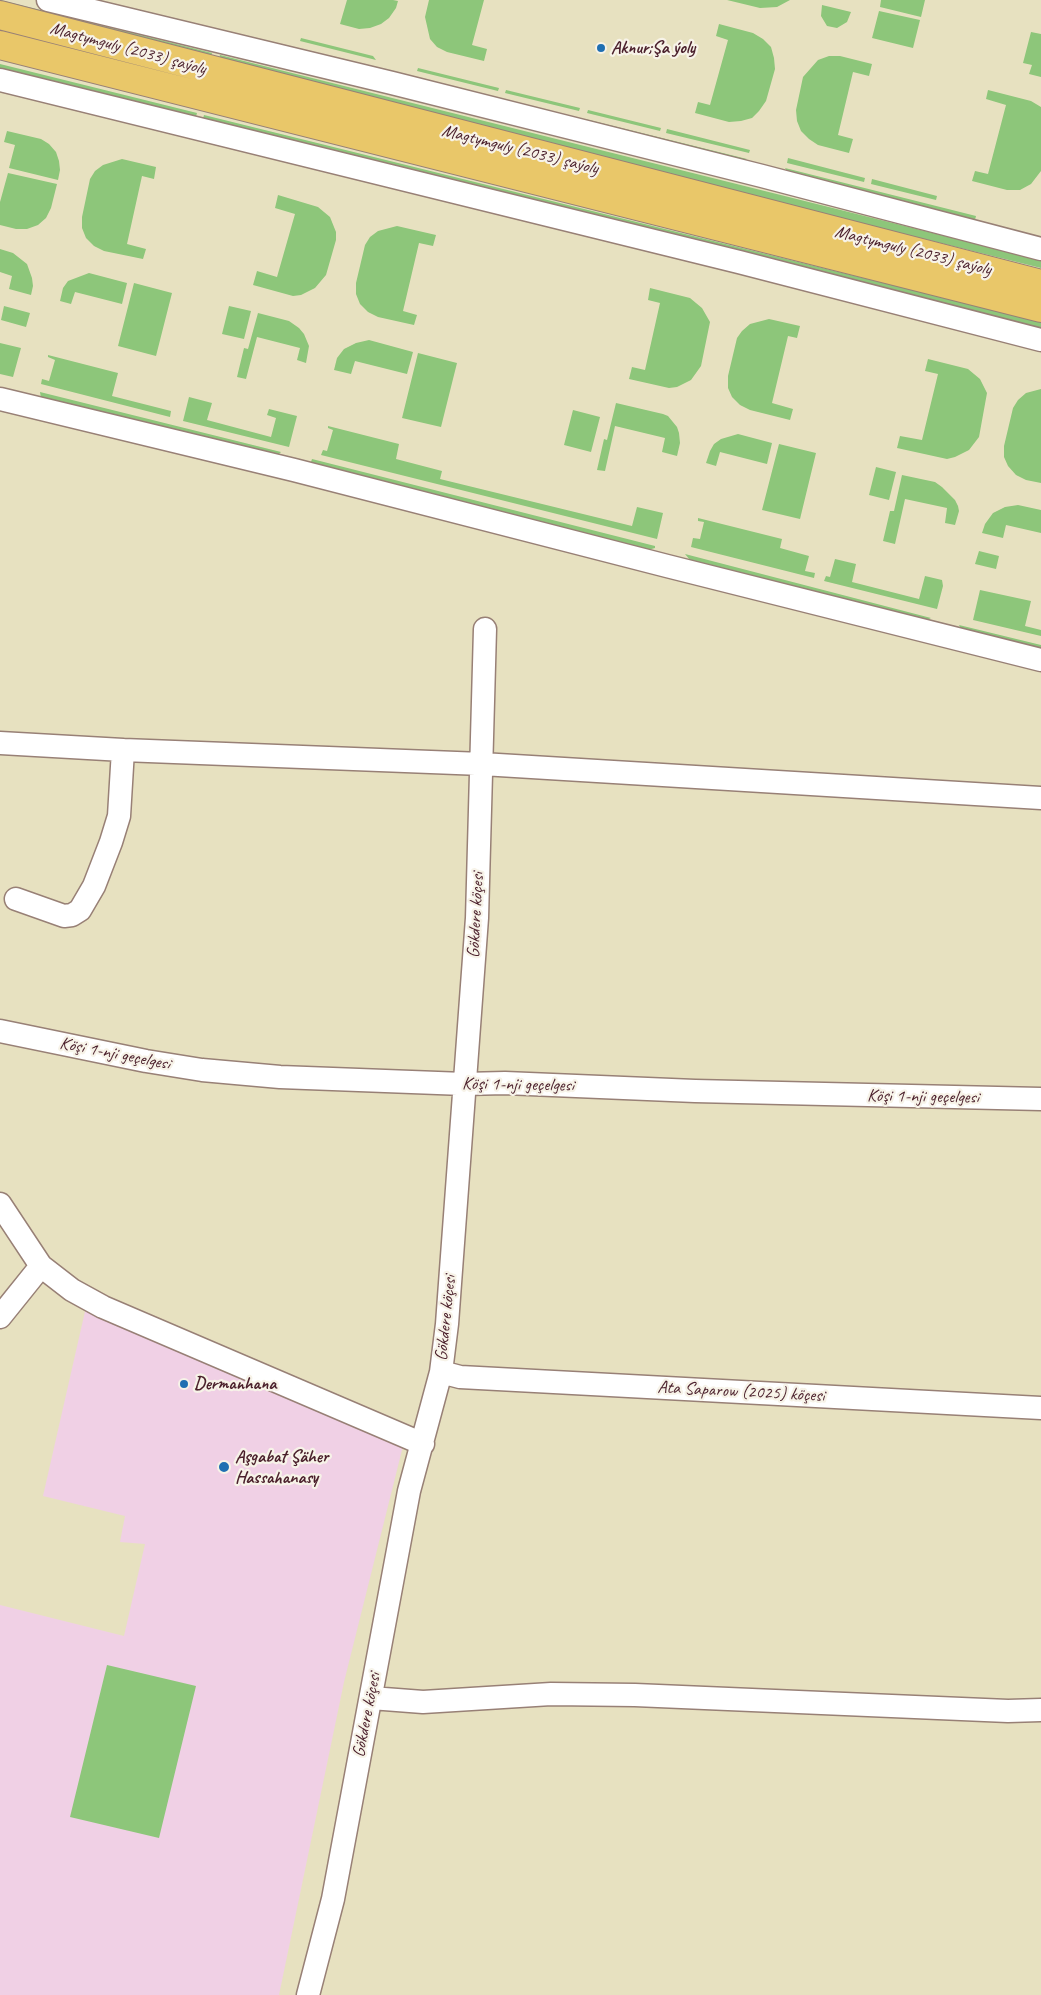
<!DOCTYPE html>
<html>
<head>
<meta charset="utf-8">
<style>
  body { margin:0 }
  canvas { display:block; background:#e7e1c0 }
</style>
</head>
<body>
<canvas width="1041" height="1995"></canvas>
<script>
const context = document.querySelector('canvas').getContext('2d');
context.lineJoin = 'round';
function paint(path, color) {
  context.fillStyle = color;
  context.fill(path, 'evenodd');
}
function toPath(rows) {
  const path = new Path2D();
  for (const r of rows) {
    path.moveTo(r[0], r[1]);
    for (let i = 2; i < r.length; i += 2) path.lineTo(r[i], r[i + 1]);
  }
  return path;
}
function trace(path, color, width, dash) {
  context.strokeStyle = color;
  context.lineWidth = width;
  context.lineCap = dash ? 'butt' : 'round';
  context.setLineDash(dash || []);
  context.stroke(path);
}
function write(font, color, halo, rows, align = 'center') {
  context.font = font + ' Caveat,sans-serif';
  context.lineWidth = 4.5;
  context.setLineDash([]);
  context.textBaseline = 'middle';
  context.strokeStyle = halo;
  context.fillStyle = color;
  for (const [text, x, y, turn = 0] of rows) {
    context.save();
    context.translate(x, y);
    context.rotate((+turn || 0) * Math.PI / 180);
    context.textAlign = isNaN(turn) ? turn : align;
    if (halo) context.strokeText(text, 0, 0);
    context.fillText(text, 0, 0);
    context.restore();
  }
}
paint(toPath([
  [86,1307,405,1438,344,1682,279,1995,0,1995,0,1605,124,1636,145,1544,120,1542,125,1516,43,1496]
]), '#f0d0e5');
paint(toPath([
  [0,0,212,53,210,60,0,6],
  [347,0,393,0,398,1,396,8,389,18,381,24,370,28,359,29,340,24],
  [429,0,484,0,472,45,487,49,484,61,447,52,437,47,430,39,425,17],
  [727,0,790,0,777,7,760,8],
  [881,0,925,0,921,17,880,7],
  [822,5,851,12,847,22,837,28,827,26,821,16],
  [879,11,920,20,913,48,872,38],
  [719,24,753,33,763,39,771,47,774,58,775,69,766,101,759,111,752,118,741,121,729,122,695,113,698,102,710,105,728,40,716,36],
  [1031,32,1041,34,1041,77,1029,74,1032,65,1023,63],
  [301,38,373,56,376,60,300,41],
  [220,55,1041,260,1041,268,218,63],
  [829,56,840,56,872,64,869,76,853,72,838,135,853,139,849,153,818,145,809,139,801,131,797,121,796,110,803,77,818,60],
  [0,64,197,113,195,120,0,71],
  [418,68,499,88,498,91,417,71],
  [506,90,580,108,579,111,505,93],
  [988,90,1031,101,1041,107,1041,171,1031,184,1020,190,1007,190,972,181,975,171,988,174,1006,105,986,99],
  [588,110,661,128,660,131,587,113],
  [204,115,1041,322,1041,330,202,122],
  [585,119,747,159,743,161,584,122],
  [667,129,750,150,749,153,666,133],
  [7,131,41,139,49,144,56,152,59,161,60,170,58,180,9,168,15,145,4,142],
  [788,158,865,178,864,182,787,163],
  [122,159,156,167,154,179,142,176,127,244,146,249,143,259,104,251,94,246,86,238,82,228,82,217,90,179,95,171,103,165],
  [785,168,976,216,975,220,788,173],
  [8,173,57,184,51,208,46,218,38,225,27,229,16,229,0,225,0,202],
  [872,179,937,196,936,200,871,184],
  [278,195,318,207,330,217,336,232,336,240,326,275,315,288,301,295,293,296,253,285,257,271,277,277,295,214,275,208],
  [397,226,436,235,433,246,419,243,403,311,417,315,414,325,378,317,368,312,360,304,356,294,356,283,365,245,370,237,378,231],
  [0,249,13,253,27,264,32,278,33,286,31,295,9,289,12,276,0,272],
  [89,273,127,283,122,304,75,292,71,304,60,301,63,288,68,281],
  [134,283,172,293,156,356,118,346],
  [650,288,690,298,702,308,710,322,701,366,691,380,677,387,669,388,629,379,632,367,645,370,660,303,648,300],
  [4,306,30,313,26,327,1,320],
  [229,306,251,311,244,339,222,334],
  [258,313,289,321,299,328,304,334,309,346,306,363,297,360,300,348,257,337,246,379,237,377,244,348,248,349],
  [769,319,800,326,797,338,788,336,772,403,793,409,790,420,750,410,740,405,732,397,728,388,728,376,737,338,742,331,750,324],
  [369,340,413,352,407,374,355,361,351,374,334,370,337,358,344,349,356,343],
  [0,343,21,348,13,377,0,374],
  [418,353,457,363,441,427,402,418],
  [48,355,118,373,112,396,171,411,170,417,41,384,42,379,49,381,55,360,48,357],
  [928,359,968,369,980,379,987,393,979,437,969,450,955,457,947,459,897,448,900,436,922,440,938,374,925,371],
  [1041,389,1041,483,1026,480,1016,475,1008,466,1004,457,1004,446,1013,408,1018,400,1026,393],
  [40,392,281,452,277,456,41,398],
  [189,397,212,403,207,420,271,437,276,418,267,415,269,409,297,416,289,447,183,421],
  [616,403,663,414,668,416,677,427,679,433,680,443,677,456,662,452,665,438,615,426,605,471,597,470,604,439,607,440],
  [573,410,600,417,591,452,564,445],
  [328,426,399,444,396,459,442,471,440,479,632,526,637,507,663,513,657,539,321,455,323,450,327,451,333,430,328,428],
  [738,434,772,443,767,464,720,452,716,466,706,463,710,451,714,444,721,439],
  [779,444,816,453,800,519,762,510],
  [312,459,655,546,655,548,648,550,316,467,311,462],
  [876,467,896,472,889,500,869,495],
  [902,475,935,482,942,487,955,500,958,506,959,511,955,525,945,523,947,508,905,499,895,544,883,541,890,511,894,511],
  [1018,505,1041,510,1041,533,1006,525,1003,538,982,533,985,524,993,513,1005,507],
  [698,518,782,539,780,548,809,556,805,571,815,573,814,578,691,547,693,538,700,539,704,522,698,521],
  [979,551,999,556,996,569,975,564],
  [685,554,931,618,927,620,690,560],
  [835,559,856,564,852,582,919,599,925,576,942,580,943,586,937,609,824,581,826,576,830,577],
  [980,590,1031,601,1025,626,1041,630,1041,636,973,620],
  [959,625,1041,645,1041,652,962,631],
  [107,1665,196,1686,159,1838,70,1817]
]), '#8dc67a');
const minor = toPath([
  [48,0,392,83,762,176,1041,249],
  [0,80,739,262,1041,340],
  [0,399,294,470,667,566,1041,660],
  [0,743,123,750,482,764,1041,798],
  [16,899,64,916,72,915,80,910,94,886,111,842,119,816,123,750],
  [0,1031,146,1061,202,1070,280,1077,464,1084,505,1083,695,1091,1041,1099],
  [0,1204,41,1266,72,1290,103,1307,423,1444],
  [0,1317,41,1266],
  [441,1372,460,1377,1041,1408],
  [371,1698,423,1702,551,1694,635,1695,1008,1711,1041,1710],
  [308,1995,333,1899,409,1491,441,1372,447,1324,477,918,485,629]
]);
const major = toPath([
  [0,15,1041,284],
  [0,45,1041,308]
]);
trace(minor, '#988076', 25);
trace(major, '#988076', 30);
trace(minor, '#fff', 22);
trace(major, '#e9c769', 28);
for (const [x, y, r, color] of [
  [601,48,5,"#1f6fb2"],
  [184,1384,5,"#1f6fb2"],
  [224,1467,6,"#1f6fb2"]
]) {
  const dot = new Path2D();
  dot.arc(x, y, r, 0, 2 * Math.PI);
  context.fillStyle = color;
  context.fill(dot);
  trace(dot, '#f7f3e8', 2);
}
write('bold 18px', '#4a1f2b', '#f7f3e8', [
  ["Aknur;Şa ýoly",611,48],
  ["Dermanhana",194,1384],
  ["Aşgabat Şäher",235,1457],
  ["Hassahanasy",235,1478]
], 'left');
write('18px', '#4a1f2b', '#f7f3e8', [
  ["Magtymguly (2033) şaýoly",128,49,15],
  ["Magtymguly (2033) şaýoly",520,150,14],
  ["Magtymguly (2033) şaýoly",913,251,14],
  ["Gökdere köçesi",476,915,-87],
  ["Köşi 1-nji geçelgesi",115,1054,11],
  ["Köşi 1-nji geçelgesi",518,1085,1],
  ["Köşi 1-nji geçelgesi",923,1097,1],
  ["Gökdere köçesi",446,1318,-84],
  ["Ata Saparow (2025) köçesi",741,1392,3],
  ["Gökdere köçesi",367,1715,-79]
]);
</script>
</body>
</html>
